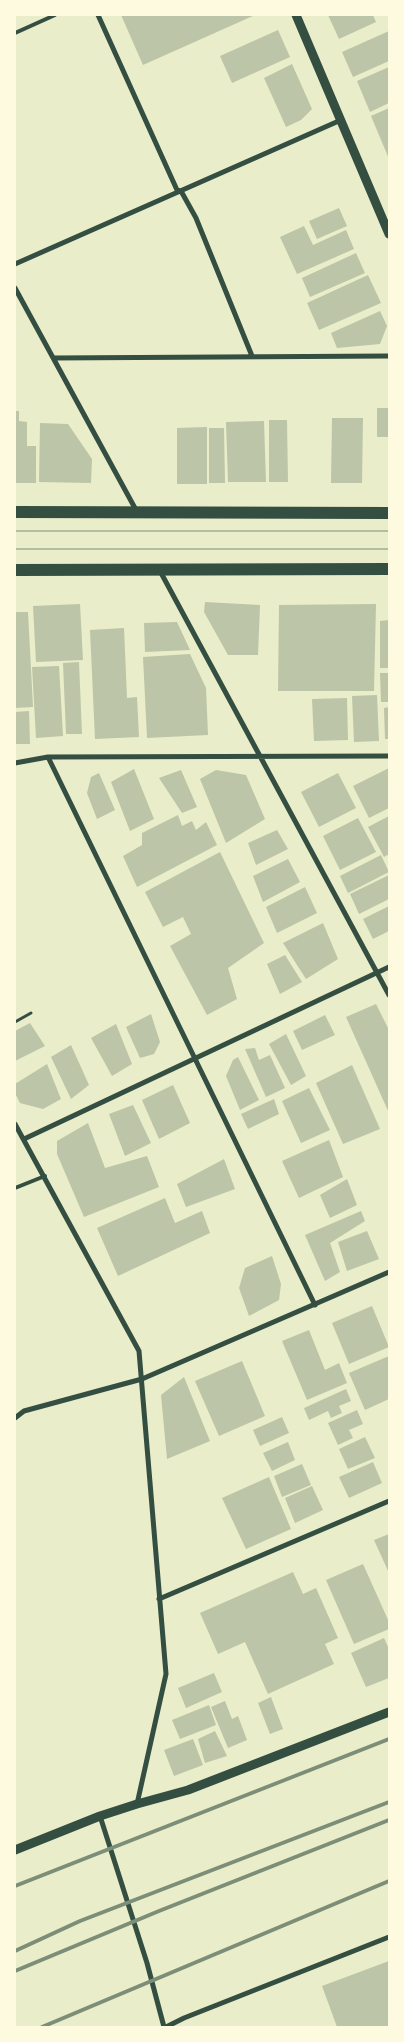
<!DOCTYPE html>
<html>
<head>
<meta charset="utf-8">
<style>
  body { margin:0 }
  #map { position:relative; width:404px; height:2042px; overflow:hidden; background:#e9edc9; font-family:Arial,sans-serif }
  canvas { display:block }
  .frame { position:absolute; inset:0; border:16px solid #fefae0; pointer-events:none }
</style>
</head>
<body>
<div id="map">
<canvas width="404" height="2042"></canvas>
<div class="frame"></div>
</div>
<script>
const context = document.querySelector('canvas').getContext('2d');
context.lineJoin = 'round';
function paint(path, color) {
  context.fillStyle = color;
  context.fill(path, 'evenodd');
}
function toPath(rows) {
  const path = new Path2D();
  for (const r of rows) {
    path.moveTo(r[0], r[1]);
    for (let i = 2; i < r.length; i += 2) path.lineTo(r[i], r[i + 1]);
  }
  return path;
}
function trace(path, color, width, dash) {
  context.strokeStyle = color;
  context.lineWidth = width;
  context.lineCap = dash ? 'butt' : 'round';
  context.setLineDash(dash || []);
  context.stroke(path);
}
paint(toPath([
  [121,15,255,15,143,65],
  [328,15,373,15,376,22,339,39],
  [278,30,290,57,232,83,220,56],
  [389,31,389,61,353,77,342,52],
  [292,64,312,109,301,120,286,127,264,78],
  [389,67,389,103,370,112,357,81],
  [389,108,389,159,371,116],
  [339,208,347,226,317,239,309,221],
  [304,226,313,245,346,230,354,249,297,274,280,237],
  [356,253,365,273,310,297,302,278],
  [368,275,381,303,319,330,307,303],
  [380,311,387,326,380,344,337,348,331,333],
  [377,408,389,408,389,437,377,437],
  [15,411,19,411,19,421,27,422,27,446,36,446,36,483,15,483],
  [332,418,363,418,362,483,331,483],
  [269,420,287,420,288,482,269,482],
  [264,421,266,482,228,482,226,422],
  [40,423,68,424,92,459,91,483,39,482],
  [207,427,207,484,177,484,177,428],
  [209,428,224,428,225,483,209,483],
  [205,602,260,605,258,655,228,655,204,612],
  [80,604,83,660,36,662,33,606],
  [376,604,374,691,278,691,279,605],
  [15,612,28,612,33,707,15,708],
  [389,620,389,668,380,668,380,621],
  [177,622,190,650,145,652,144,623],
  [124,628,127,698,137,697,139,737,95,739,90,630],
  [190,654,206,688,208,735,147,738,143,657],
  [79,662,82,734,66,734,63,663],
  [59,666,63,736,36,738,32,667],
  [380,673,389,673,389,702,381,702],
  [377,695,379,741,354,742,352,696],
  [347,698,348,740,314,741,312,699],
  [389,707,389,739,385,739,384,708],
  [29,711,30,744,15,744,15,712],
  [389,768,389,808,369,818,353,786],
  [134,769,154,819,130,831,111,782],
  [181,770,197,807,182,813,159,778],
  [216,770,246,775,265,819,226,843,200,779],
  [99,773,115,810,97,819,87,793,91,777],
  [338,773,356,808,319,827,301,792],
  [178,815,182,826,192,821,196,830,206,822,217,845,137,887,123,856,142,845,142,833],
  [389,816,389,854,384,857,368,827],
  [358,818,376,852,340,870,323,836],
  [277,830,288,849,256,865,248,843],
  [220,852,264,943,228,968,237,999,207,1015,170,946,191,934,183,917,163,927,145,892],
  [381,855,389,872,348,893,340,876],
  [288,859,300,882,263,902,253,876],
  [389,875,389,899,359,914,350,894],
  [305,887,317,913,277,933,266,907],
  [389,906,389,931,373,939,363,919],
  [323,923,338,959,306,979,283,943],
  [285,955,302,982,280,994,267,964],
  [376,1004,389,1030,389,1113,346,1017],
  [151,1014,160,1042,154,1054,140,1058,126,1027],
  [325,1015,335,1035,302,1050,293,1031],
  [30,1023,45,1046,15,1061,15,1031],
  [116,1024,132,1064,112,1076,91,1038],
  [286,1034,306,1076,291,1085,269,1044],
  [71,1045,89,1085,71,1099,51,1057],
  [255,1048,259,1060,270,1055,285,1088,266,1097,245,1049],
  [238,1057,259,1100,240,1110,226,1076,233,1060],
  [47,1064,61,1099,43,1109,20,1103,15,1093,15,1084],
  [352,1065,380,1129,343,1144,316,1083],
  [173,1085,190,1123,159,1139,142,1100],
  [309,1088,330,1130,301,1143,282,1101],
  [274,1099,279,1114,248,1129,241,1114],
  [133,1105,151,1143,125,1156,109,1114],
  [88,1123,105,1168,147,1156,159,1187,84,1217,57,1154,57,1141],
  [329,1140,343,1177,299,1198,282,1161],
  [224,1159,235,1189,186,1207,177,1184],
  [347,1179,357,1205,330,1218,320,1195],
  [165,1198,175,1223,202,1211,210,1233,118,1276,97,1228],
  [361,1211,365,1221,330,1243,340,1272,325,1281,305,1235],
  [367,1231,379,1259,347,1271,338,1242],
  [272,1256,281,1284,279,1300,249,1316,239,1288,245,1268],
  [372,1306,389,1347,349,1364,332,1323],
  [309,1330,325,1370,339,1363,347,1383,307,1400,282,1341],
  [389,1356,389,1399,365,1410,349,1373],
  [242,1361,265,1416,219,1436,195,1381],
  [184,1377,210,1441,167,1459,161,1395],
  [346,1389,351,1401,339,1406,342,1413,331,1418,328,1411,309,1420,304,1408],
  [357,1410,363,1424,349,1430,353,1438,338,1445,328,1423],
  [282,1417,289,1433,260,1446,253,1430],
  [365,1437,375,1458,348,1469,339,1449],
  [288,1442,295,1460,272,1471,263,1453],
  [373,1462,382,1483,349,1498,339,1477],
  [302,1464,311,1485,282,1497,274,1476],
  [269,1477,291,1529,246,1549,222,1498],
  [312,1486,323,1510,295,1523,285,1498],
  [389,1534,389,1573,374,1540],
  [363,1564,389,1622,389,1629,354,1644,326,1580],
  [293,1572,303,1594,316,1588,338,1638,325,1644,334,1664,268,1694,245,1642,218,1654,200,1613],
  [384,1638,389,1649,389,1678,366,1687,351,1653],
  [214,1673,222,1692,186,1708,178,1688],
  [271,1697,283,1729,270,1734,258,1703],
  [225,1701,232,1719,238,1716,247,1740,228,1748,211,1707],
  [209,1705,216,1725,180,1739,172,1720],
  [215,1731,227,1756,205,1763,198,1739],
  [193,1739,203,1765,174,1776,164,1750],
  [389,1961,389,2027,337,2027,322,1986]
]), '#bcc5a7');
trace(toPath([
  [15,1022,31,1013]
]), '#344e41', 3);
trace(toPath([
  [15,33,55,15],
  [15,1188,45,1176]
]), '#344e41', 4);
trace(toPath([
  [98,15,177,190,181,191,196,218,252,356],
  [15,264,341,120],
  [15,288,136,510],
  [53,358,389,356],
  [160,571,389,995],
  [48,757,315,1305],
  [15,763,48,757,389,756],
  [15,1124,139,1351,166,1674,137,1804],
  [24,1139,389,967],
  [15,1418,24,1411,142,1379,389,1272],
  [159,1599,389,1501],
  [100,1816,147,1963,164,2027],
  [166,2027,184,2018,389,1937]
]), '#344e41', 5);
trace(toPath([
  [296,15,389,234],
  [15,1850,100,1816,137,1804,188,1790,389,1712]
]), '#344e41', 9);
trace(toPath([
  [15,512,389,513],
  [15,570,389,569]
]), '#344e41', 12);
trace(toPath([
  [15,531,389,531],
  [15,549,389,549]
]), '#7c8e77', 1);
trace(toPath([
  [15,1886,389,1739],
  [15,1951,80,1921,389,1802],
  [15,1971,159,1911,389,1820],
  [42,2027,389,1881]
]), '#7c8e77', 4);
</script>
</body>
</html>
